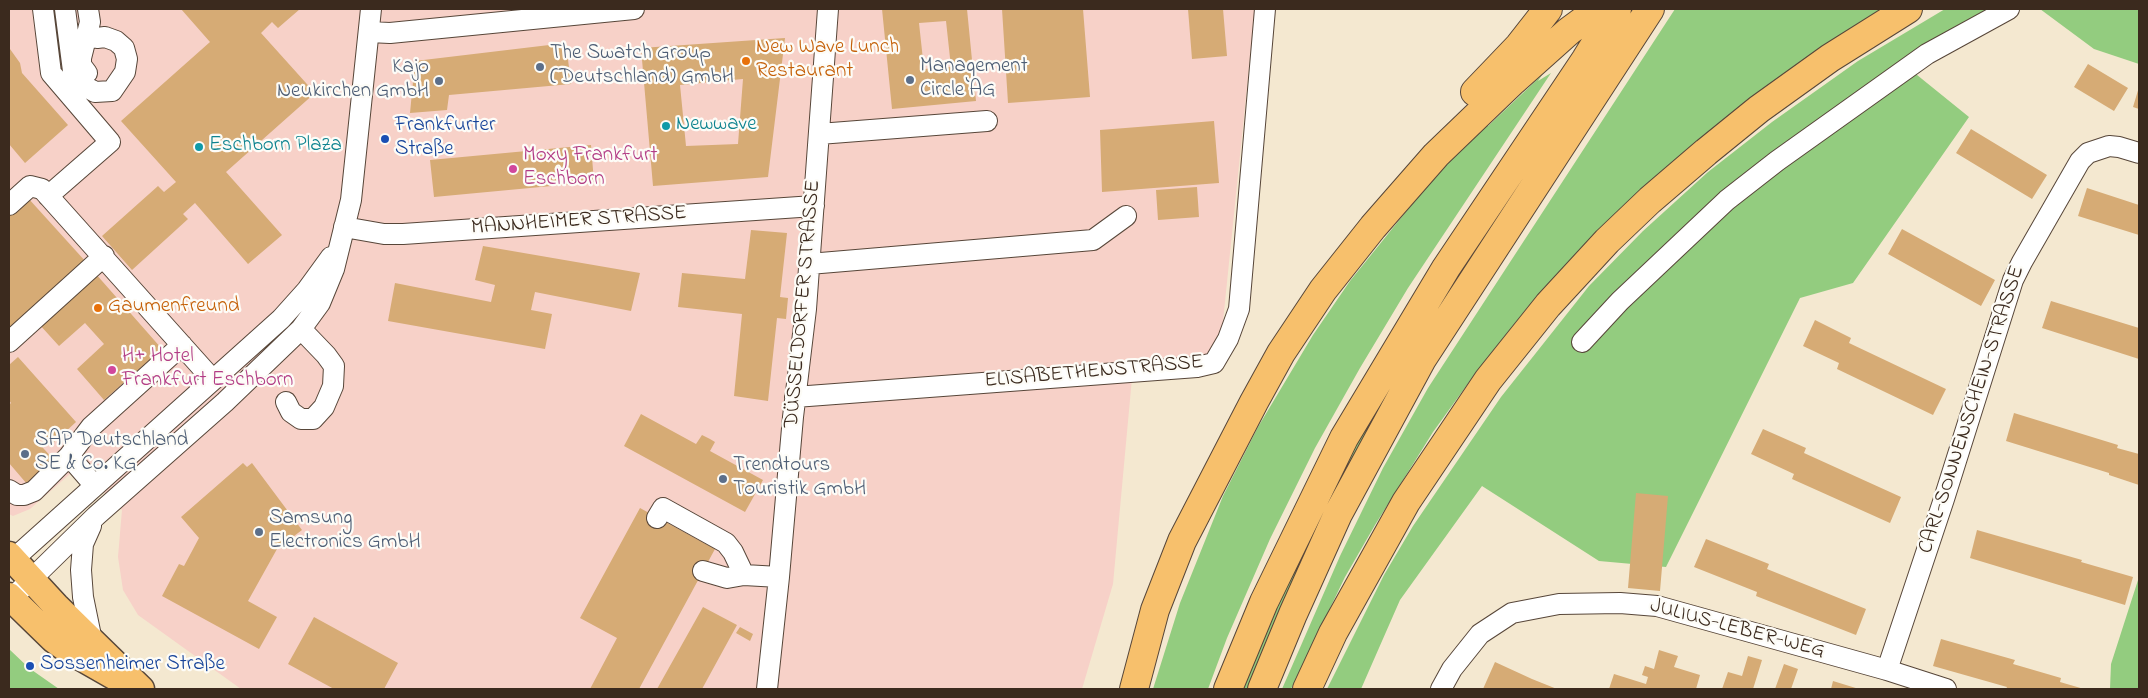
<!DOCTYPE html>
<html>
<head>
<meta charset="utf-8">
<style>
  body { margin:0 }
  #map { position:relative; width:2148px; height:698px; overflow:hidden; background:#f4e8d0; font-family:"Indie Flower",sans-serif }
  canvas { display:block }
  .frame { position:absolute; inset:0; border:10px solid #3b2a1e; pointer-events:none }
</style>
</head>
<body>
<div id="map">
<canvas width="2148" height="698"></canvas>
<div class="frame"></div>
</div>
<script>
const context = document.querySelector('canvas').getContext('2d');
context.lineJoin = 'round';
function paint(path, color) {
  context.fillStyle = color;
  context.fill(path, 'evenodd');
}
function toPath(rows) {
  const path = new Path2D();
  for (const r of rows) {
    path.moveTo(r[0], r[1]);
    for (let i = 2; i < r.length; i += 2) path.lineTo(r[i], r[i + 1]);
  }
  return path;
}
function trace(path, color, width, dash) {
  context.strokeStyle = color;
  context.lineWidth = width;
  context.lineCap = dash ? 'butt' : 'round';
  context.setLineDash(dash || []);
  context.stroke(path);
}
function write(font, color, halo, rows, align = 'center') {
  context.font = font + ' "Indie Flower",sans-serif';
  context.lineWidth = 4.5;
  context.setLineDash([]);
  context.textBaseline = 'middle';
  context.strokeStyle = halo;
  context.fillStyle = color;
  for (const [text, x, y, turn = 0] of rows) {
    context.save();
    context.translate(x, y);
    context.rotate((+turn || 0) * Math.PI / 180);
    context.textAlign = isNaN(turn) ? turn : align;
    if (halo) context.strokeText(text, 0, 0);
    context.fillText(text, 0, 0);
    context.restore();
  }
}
paint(toPath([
  [9,9,1255,9,1218,370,1132,378,1113,584,1082,689,241,689,138,615,123,590,118,557,122,510,78,467,30,509,13,516,9,514]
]), '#f7d1c8');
paint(toPath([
  [1675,9,1883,9,1798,65,1616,215,1573,257,1527,308,1477,371,1433,432,1375,525,1345,577,1291,689,1282,689,1340,556,1383,468,1428,388],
  [1945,9,1990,9,1901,62,1969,117,1853,283,1800,298,1666,567,1599,561,1482,486,1400,600,1361,689,1327,689,1384,575,1413,526,1501,397,1589,286,1643,231,1708,172,1772,122,1858,61],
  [2040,9,2139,9,2139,64,2094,49],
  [1611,39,1334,494,1292,582,1248,689,1242,689,1271,615,1341,469,1425,322],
  [1551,73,1408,288,1360,368,1315,448,1270,539,1227,638,1208,689,1153,689,1180,603,1223,496,1258,427,1313,335,1350,281,1434,177,1487,122,1488,126,1542,75,1538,81],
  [2139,577,2139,689,2110,689,2111,664],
  [9,649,29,668,59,689,9,689]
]), '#93cc7f');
paint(toPath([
  [181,9,240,9,242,10,244,9,300,9,278,28,272,22,261,33,315,93,226,172,282,235,248,264,195,203,183,214,188,219,132,270,102,236,158,186,164,192,176,182,121,121,210,42],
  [882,9,967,9,976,101,892,109],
  [946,21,951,67,924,69,919,23],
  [1002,9,1083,9,1090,97,1008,103],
  [1188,9,1223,9,1227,56,1192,59],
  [785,38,768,177,653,186,641,48],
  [743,79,738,144,686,146,680,85],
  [566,43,571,84,449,95,447,110,410,113,415,61],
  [10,49,20,63,22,73,68,125,25,163,9,144],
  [2088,64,2128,88,2114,111,2074,87],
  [2139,87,2139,109,2133,107],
  [1214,121,1219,183,1102,192,1100,130],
  [1971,129,2047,175,2032,199,1956,153],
  [591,145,594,182,434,197,430,160],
  [1197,187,1199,217,1158,220,1156,190],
  [2087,188,2139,205,2139,235,2078,216],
  [28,198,86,262,9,331,9,215],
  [1902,229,1995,280,1981,306,1888,254],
  [751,230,787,233,780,297,788,298,786,319,777,318,768,401,734,396,742,314,678,307,682,273,745,279],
  [483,246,640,273,631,311,535,292,531,310,552,314,545,349,388,321,395,283,491,302,495,285,475,280],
  [95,273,162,349,104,400,77,369,104,344,85,323,59,346,39,324],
  [2051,301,2139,328,2139,359,2042,328],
  [1815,320,1851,338,1849,343,1946,389,1933,415,1837,369,1839,363,1803,346],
  [18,357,76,422,50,446,39,434,34,438,54,460,27,484,9,463,9,405,11,403,9,400,9,365],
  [2014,413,2118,445,2117,448,2139,454,2139,485,2109,475,2109,473,2006,441],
  [641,414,696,444,702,435,710,439,715,442,710,451,763,480,745,512,624,446],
  [1763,429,1806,448,1804,453,1901,497,1890,523,1792,479,1794,474,1751,454],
  [243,463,247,467,252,463,302,530,277,549,248,601,277,617,259,649,162,596,179,564,184,566,199,538,181,517],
  [1636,493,1668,496,1660,591,1628,588],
  [640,508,715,549,639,689,590,689,617,638,580,618],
  [1977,530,2082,560,2081,562,2133,577,2125,605,1970,558],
  [1706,539,1769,564,1767,569,1866,609,1856,635,1756,596,1757,592,1694,567],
  [703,607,737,625,702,689,657,689],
  [314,617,398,663,384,689,334,689,288,664],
  [740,627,753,634,750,641,736,633],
  [1941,639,2015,660,2013,664,2061,678,2060,682,2084,689,2006,689,2007,687,1933,666],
  [1659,650,1678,656,1674,667,1700,675,1696,689,1609,689,1614,674,1646,684,1648,677,1642,675,1645,666,1654,669],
  [1748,656,1762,660,1753,689,1722,689,1728,672,1742,676],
  [1495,662,1532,679,1557,689,1483,689],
  [1784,664,1798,669,1791,689,1775,689],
  [1833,681,1859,689,1831,689]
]), '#d6ab75');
const minor = toPath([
  [43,9,51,73,110,142,48,196],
  [65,9,73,71,88,88,95,92,112,91,125,72,127,59,124,48,116,41,105,37,97,38],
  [369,32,390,33,634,9],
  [87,73,81,65,81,58,90,22,88,9],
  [819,134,987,121],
  [9,205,30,186,42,189,213,380],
  [344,227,384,234,403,234,814,206],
  [809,264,1093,240,1126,216],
  [9,342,104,256],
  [1582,342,1620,301,1727,200,1777,161,1927,54,2009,9],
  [795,397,1197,367,1214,363,1228,339,1239,309,1265,9],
  [286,402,291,412,301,419,313,419,324,407,333,386,334,366,326,355,301,329],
  [69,456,95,486],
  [9,490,17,495,24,495,34,491,69,456,91,427,182,345],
  [657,518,663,508,726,543,733,552,744,575],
  [91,526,83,544,81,570,83,597,92,641],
  [9,563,281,319,307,290,331,257],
  [703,571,727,578,744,575,779,577],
  [9,601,96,516,225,402,301,329,320,303,334,269,351,200,371,9],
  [1887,670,1944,499,2013,280,2022,262,2080,161,2088,153,2109,146,2119,147,2139,153],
  [767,689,779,577,793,417,806,309,828,9],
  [1441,689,1452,669,1480,634,1512,613,1559,604,1620,603,1657,606,1887,670,1946,689]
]);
const major = toPath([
  [9,555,56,606,141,689],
  [9,596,53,639,68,650,117,678]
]);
const highway = toPath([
  [1475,92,1519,46,1548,9],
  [1134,689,1155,610,1182,541,1254,402,1281,353,1323,290,1373,227,1436,155,1513,81,1569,31,1599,9],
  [1228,689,1264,602,1344,438,1446,268,1586,59,1617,9],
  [1262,689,1293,614,1338,514,1422,359,1650,9],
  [1307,689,1333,633,1406,502,1488,380,1548,305,1607,241,1650,200,1706,152,1759,109,1830,58,1908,9]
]);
trace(minor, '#574639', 22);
trace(major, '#574639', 29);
trace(highway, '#574639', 30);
trace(minor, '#fff', 20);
trace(major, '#f7c06c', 26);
trace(highway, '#f7c06c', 28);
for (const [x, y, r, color] of [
  [746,61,5,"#e8710a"],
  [540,67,5,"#5c6f8a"],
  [910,80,5,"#5c6f8a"],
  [439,81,5,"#5c6f8a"],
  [666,126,5,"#0f9aa8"],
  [385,139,5,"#1a4fb4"],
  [199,147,5,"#0f9aa8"],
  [513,169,5,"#d1479c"],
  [98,308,5,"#e8710a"],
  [112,370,5,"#d1479c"],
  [25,454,5,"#5c6f8a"],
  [723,479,5,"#5c6f8a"],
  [259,532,5,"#5c6f8a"],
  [30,666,5,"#1a4fb4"]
]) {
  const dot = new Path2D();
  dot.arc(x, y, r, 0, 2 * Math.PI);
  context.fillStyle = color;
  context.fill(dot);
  trace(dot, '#fdfcf7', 2);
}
write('21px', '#c56008', '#fdfcf7', [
  ["New Wave Lunch",756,49],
  ["Restaurant",756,73],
  ["Gaumenfreund",108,308]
], 'left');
write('21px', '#4e5e75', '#fdfcf7', [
  ["The Swatch Group",550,55],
  ["(Deutschland) GmbH",550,79],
  ["Management",920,68],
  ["Circle AG",920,92],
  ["Kajo",429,69,"right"],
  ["Neukirchen GmbH",429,93,"right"],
  ["SAP Deutschland",35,442],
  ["SE & Co. KG",35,466],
  ["Trendtours",733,467],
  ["Touristik GmbH",733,491],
  ["Samsung",269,520],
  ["Electronics GmbH",269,544]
], 'left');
write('21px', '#0d838f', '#fdfcf7', [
  ["Newwave",676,126],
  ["Eschborn Plaza",209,147]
], 'left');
write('21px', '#164399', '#fdfcf7', [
  ["Frankfurter",395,127],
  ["Straße",395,151],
  ["Sossenheimer Straße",40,666]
], 'left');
write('21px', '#b23c85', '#fdfcf7', [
  ["Moxy Frankfurt",523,157],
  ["Eschborn",523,181],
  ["H+ Hotel",122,358],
  ["Frankfurt Eschborn",122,382]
], 'left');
write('21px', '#3b2a1e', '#fdfcf7', [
  ["MANNHEIMER STRASSE",579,222,-4],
  ["DÜSSELDORFER STRASSE",804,304,-85],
  ["ELISABETHENSTRASSE",1094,373,-5],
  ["CARL-SONNENSCHEIN-STRASSE",1973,410,-72],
  ["JULIUS-LEBER-WEG",1737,630,15]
]);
</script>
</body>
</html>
